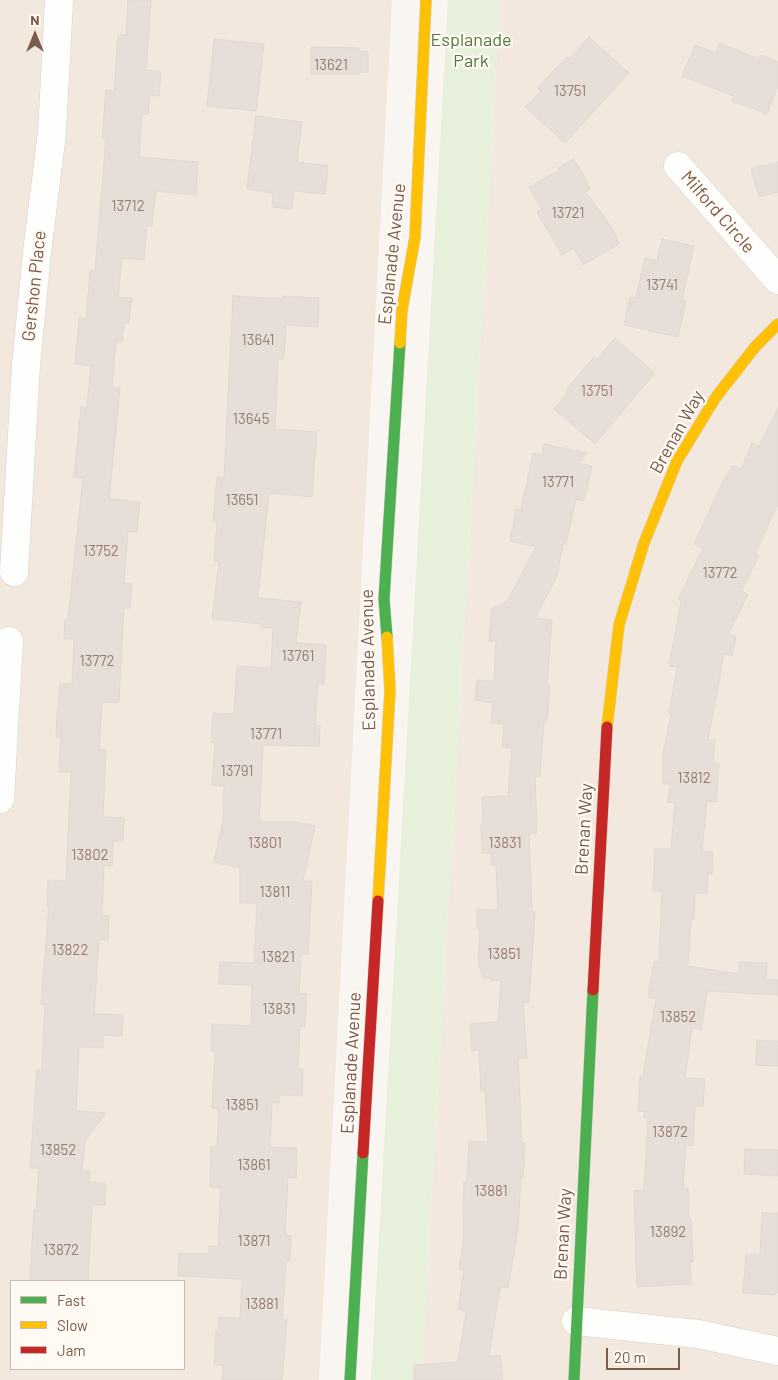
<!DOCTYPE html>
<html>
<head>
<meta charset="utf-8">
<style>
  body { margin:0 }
  #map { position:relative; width:778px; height:1380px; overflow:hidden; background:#f9f5f0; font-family:Barlow,sans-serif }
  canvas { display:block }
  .legend { position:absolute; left:10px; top:1280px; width:175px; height:90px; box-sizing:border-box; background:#fffaf3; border:1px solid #cabbb1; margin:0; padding:6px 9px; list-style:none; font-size:15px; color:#7a5c4d }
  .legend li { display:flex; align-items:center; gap:10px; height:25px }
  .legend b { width:25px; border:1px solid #cabbb1 }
  .north { position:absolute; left:10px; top:10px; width:50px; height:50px; -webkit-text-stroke:4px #fffaf3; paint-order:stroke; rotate:0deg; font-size:14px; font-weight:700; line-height:20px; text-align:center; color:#7a5c4d }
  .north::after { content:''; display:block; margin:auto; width:18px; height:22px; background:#7a5c4d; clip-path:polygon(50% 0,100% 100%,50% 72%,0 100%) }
  .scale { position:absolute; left:606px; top:1348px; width:74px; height:22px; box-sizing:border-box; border:2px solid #7a5c4d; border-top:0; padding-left:6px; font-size:15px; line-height:18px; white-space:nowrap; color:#7a5c4d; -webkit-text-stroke:4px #fffaf3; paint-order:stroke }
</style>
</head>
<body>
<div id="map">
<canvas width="778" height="1380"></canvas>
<ul class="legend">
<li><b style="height:6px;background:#4caf50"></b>Fast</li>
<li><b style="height:6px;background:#ffc107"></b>Slow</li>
<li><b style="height:6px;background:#c62828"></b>Jam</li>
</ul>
<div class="north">N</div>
<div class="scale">20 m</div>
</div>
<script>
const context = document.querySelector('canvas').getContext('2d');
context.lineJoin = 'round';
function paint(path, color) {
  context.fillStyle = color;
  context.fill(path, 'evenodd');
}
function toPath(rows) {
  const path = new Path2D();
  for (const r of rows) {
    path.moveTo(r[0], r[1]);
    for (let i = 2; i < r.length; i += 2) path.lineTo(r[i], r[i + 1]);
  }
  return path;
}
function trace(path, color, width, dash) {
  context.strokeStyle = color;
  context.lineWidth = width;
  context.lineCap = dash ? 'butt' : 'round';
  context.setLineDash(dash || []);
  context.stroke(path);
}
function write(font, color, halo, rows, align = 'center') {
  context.font = font + ' Barlow,sans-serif';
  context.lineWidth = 4.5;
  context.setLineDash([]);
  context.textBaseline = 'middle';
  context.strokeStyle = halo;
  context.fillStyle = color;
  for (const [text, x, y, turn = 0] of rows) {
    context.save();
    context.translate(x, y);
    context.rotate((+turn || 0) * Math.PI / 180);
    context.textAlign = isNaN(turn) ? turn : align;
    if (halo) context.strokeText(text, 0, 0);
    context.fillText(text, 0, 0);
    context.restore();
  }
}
paint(toPath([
  [0,0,392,0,319,1380,0,1380],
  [11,1281,184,1281,184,1369,11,1369],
  [500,0,778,0,778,1380,421,1380]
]), '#f2e8de');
paint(toPath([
  [448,0,500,0,421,1380,371,1380]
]), '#e7f0db');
const building = toPath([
  [128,0,151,0,146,70,161,72,159,96,150,95,148,115,142,114,139,157,198,162,196,195,156,191,152,226,147,226,144,260,122,258,118,297,132,298,129,323,124,323,122,342,116,342,112,387,120,388,109,499,140,502,137,532,128,531,124,584,132,584,130,608,124,608,119,703,102,702,99,750,106,750,103,817,124,818,123,841,113,841,112,866,104,866,102,915,109,916,108,940,99,940,94,1014,123,1015,122,1036,103,1035,103,1048,79,1047,76,1111,106,1113,85,1141,82,1171,90,1171,89,1182,106,1184,105,1205,92,1205,88,1281,30,1281,34,1210,36,1210,39,1168,30,1168,37,1070,42,1070,45,1005,41,1004,49,906,47,906,48,880,66,881,71,772,59,772,61,737,56,737,57,716,60,684,72,684,74,639,64,639,65,619,68,619,83,478,74,477,81,407,87,407,91,366,75,364,79,318,86,319,90,271,95,271,106,138,102,138,106,90,114,91,118,35,126,35,128,0],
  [589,37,629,73,565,143,525,107,541,91,537,88,567,57,569,59,589,37],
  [214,39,264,44,256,111,207,106,214,39],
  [720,43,759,59,761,55,778,62,778,86,767,114,732,101,734,96,682,76,695,45,715,53,720,43],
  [311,47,359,48,359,51,368,51,368,72,359,72,359,74,311,74,311,47],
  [256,116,302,122,297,162,328,166,325,194,294,191,292,209,272,207,273,193,247,189,256,116],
  [573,159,583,173,590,189,585,191,612,228,619,244,583,265,574,248,562,255,537,212,542,209,529,187,559,170,558,168,573,159],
  [778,162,778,192,759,197,751,169,778,162],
  [662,239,694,246,682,300,686,301,678,337,624,325,630,297,636,298,645,258,657,261,662,239],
  [233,296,283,299,283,296,319,298,318,327,286,325,284,359,278,359,275,429,317,432,312,497,269,493,258,598,301,602,296,643,326,645,324,684,318,683,315,725,320,726,319,746,263,745,259,822,297,822,315,826,303,881,312,881,308,954,301,954,299,993,307,994,305,1027,300,1026,298,1068,303,1069,302,1096,279,1095,279,1103,272,1102,270,1147,297,1148,296,1178,288,1177,285,1235,291,1236,290,1261,286,1261,282,1320,287,1320,282,1380,222,1380,223,1365,214,1365,216,1331,218,1331,219,1317,240,1318,242,1279,178,1276,179,1253,209,1254,209,1246,218,1247,221,1188,210,1187,211,1146,217,1147,219,1109,212,1108,215,1052,211,1051,212,1024,251,1026,252,985,219,984,220,962,254,963,257,903,240,903,240,868,214,862,223,821,224,786,212,785,215,743,211,742,213,713,234,714,237,666,271,668,273,628,261,627,262,624,212,619,219,561,214,561,217,523,213,522,217,477,224,478,233,296],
  [615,338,655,373,595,444,554,409,568,392,566,390,594,357,597,359,615,338],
  [778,408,778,504,755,554,759,556,741,591,748,594,728,635,736,636,732,656,724,654,708,740,715,740,713,763,719,764,716,802,707,801,702,851,713,852,712,874,708,873,707,894,695,893,694,919,691,919,688,966,738,974,739,962,767,963,766,979,778,980,778,995,707,991,701,1030,692,1028,685,1078,705,1079,703,1106,695,1106,693,1146,686,1145,683,1188,688,1188,689,1219,691,1219,693,1262,690,1262,691,1284,637,1287,634,1191,644,1190,648,1118,644,1118,645,1112,638,1111,640,1076,643,1076,656,999,648,997,654,961,659,962,662,891,653,891,655,849,671,849,675,803,668,802,670,784,663,784,663,753,671,714,669,714,677,667,669,666,681,601,678,599,703,548,694,544,723,481,733,465,741,469,752,443,759,446,778,408],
  [544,444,587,453,579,463,592,466,584,501,576,499,566,544,563,544,557,576,535,618,552,620,547,685,550,685,547,720,544,720,540,776,535,776,537,833,529,833,532,911,535,912,529,1002,523,1002,527,1058,518,1058,522,1143,525,1143,523,1178,521,1178,518,1229,508,1288,500,1287,489,1356,500,1356,503,1380,414,1380,414,1365,458,1362,466,1311,458,1309,464,1270,459,1269,463,1243,464,1182,467,1182,469,1141,488,1142,485,1090,481,1090,479,1050,472,1051,470,1024,498,1022,501,981,490,980,490,978,483,978,478,962,480,930,477,930,477,909,498,910,496,865,492,865,491,853,482,853,481,824,483,823,482,797,508,796,512,748,502,747,504,724,491,723,493,703,475,700,477,680,494,681,496,641,489,641,492,608,507,602,536,547,510,541,516,509,521,510,533,453,542,455,544,444],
  [757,1040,778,1041,778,1066,756,1065,757,1040],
  [745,1149,778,1150,778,1176,744,1174,745,1149],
  [762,1213,778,1213,778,1293,774,1293,774,1295,743,1293,746,1254,760,1255,762,1213]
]);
paint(building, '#e6ded7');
trace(building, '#e2d8d2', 1);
const street = toPath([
  [678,166,778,280],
  [14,572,26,365,37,252,52,133,59,0],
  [0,799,9,641],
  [576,1321,698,1334,778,1351]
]);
const fast = toPath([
  [387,637,384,599,400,343],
  [350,1380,363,1153],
  [574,1380,593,990]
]);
const slow = toPath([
  [400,343,402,310,415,237,426,0],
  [607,727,619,625,644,543,677,461,716,397,755,347,778,324],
  [378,901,390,690,387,637]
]);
const jam = toPath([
  [593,990,607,727],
  [363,1153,378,901]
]);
trace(street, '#d7d1cb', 29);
trace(fast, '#d9d2cb', 12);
trace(slow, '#d9d2cb', 12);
trace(jam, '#d9d2cb', 12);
trace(street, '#fefefd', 28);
trace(fast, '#4caf50', 11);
trace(slow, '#ffc107', 11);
trace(jam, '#c62828', 11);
write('15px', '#977e72', null, [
  ["13621",331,65],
  ["13751",570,91],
  ["13712",128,206],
  ["13721",568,213],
  ["13741",662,285],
  ["13641",258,340],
  ["13751",597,391],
  ["13645",251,419],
  ["13771",558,482],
  ["13651",242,500],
  ["13752",101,551],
  ["13772",720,573],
  ["13761",298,656],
  ["13772",97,661],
  ["13771",266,734],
  ["13791",237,771],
  ["13812",694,778],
  ["13801",265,843],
  ["13831",505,843],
  ["13802",90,855],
  ["13811",275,892],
  ["13822",70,950],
  ["13851",504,954],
  ["13821",278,957],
  ["13831",279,1009],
  ["13852",678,1017],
  ["13851",242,1105],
  ["13872",670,1132],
  ["13852",58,1150],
  ["13861",254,1165],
  ["13881",491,1191],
  ["13892",668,1232],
  ["13871",254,1241],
  ["13872",61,1250],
  ["13881",262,1304]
]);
write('18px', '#537a41', '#fffaf3', [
  ["Esplanade",471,40],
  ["Park",471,61]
]);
write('18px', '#7a5c4d', '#fffaf3', [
  ["Milford Circle",718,212,49],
  ["Esplanade Avenue",392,254,-84],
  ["Gershon Place",34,286,-84],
  ["Brenan Way",677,432,-61],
  ["Esplanade Avenue",368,660,-91],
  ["Brenan Way",584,829,-87],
  ["Esplanade Avenue",351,1063,-87],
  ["Brenan Way",563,1234,-87]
]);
</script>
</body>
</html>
